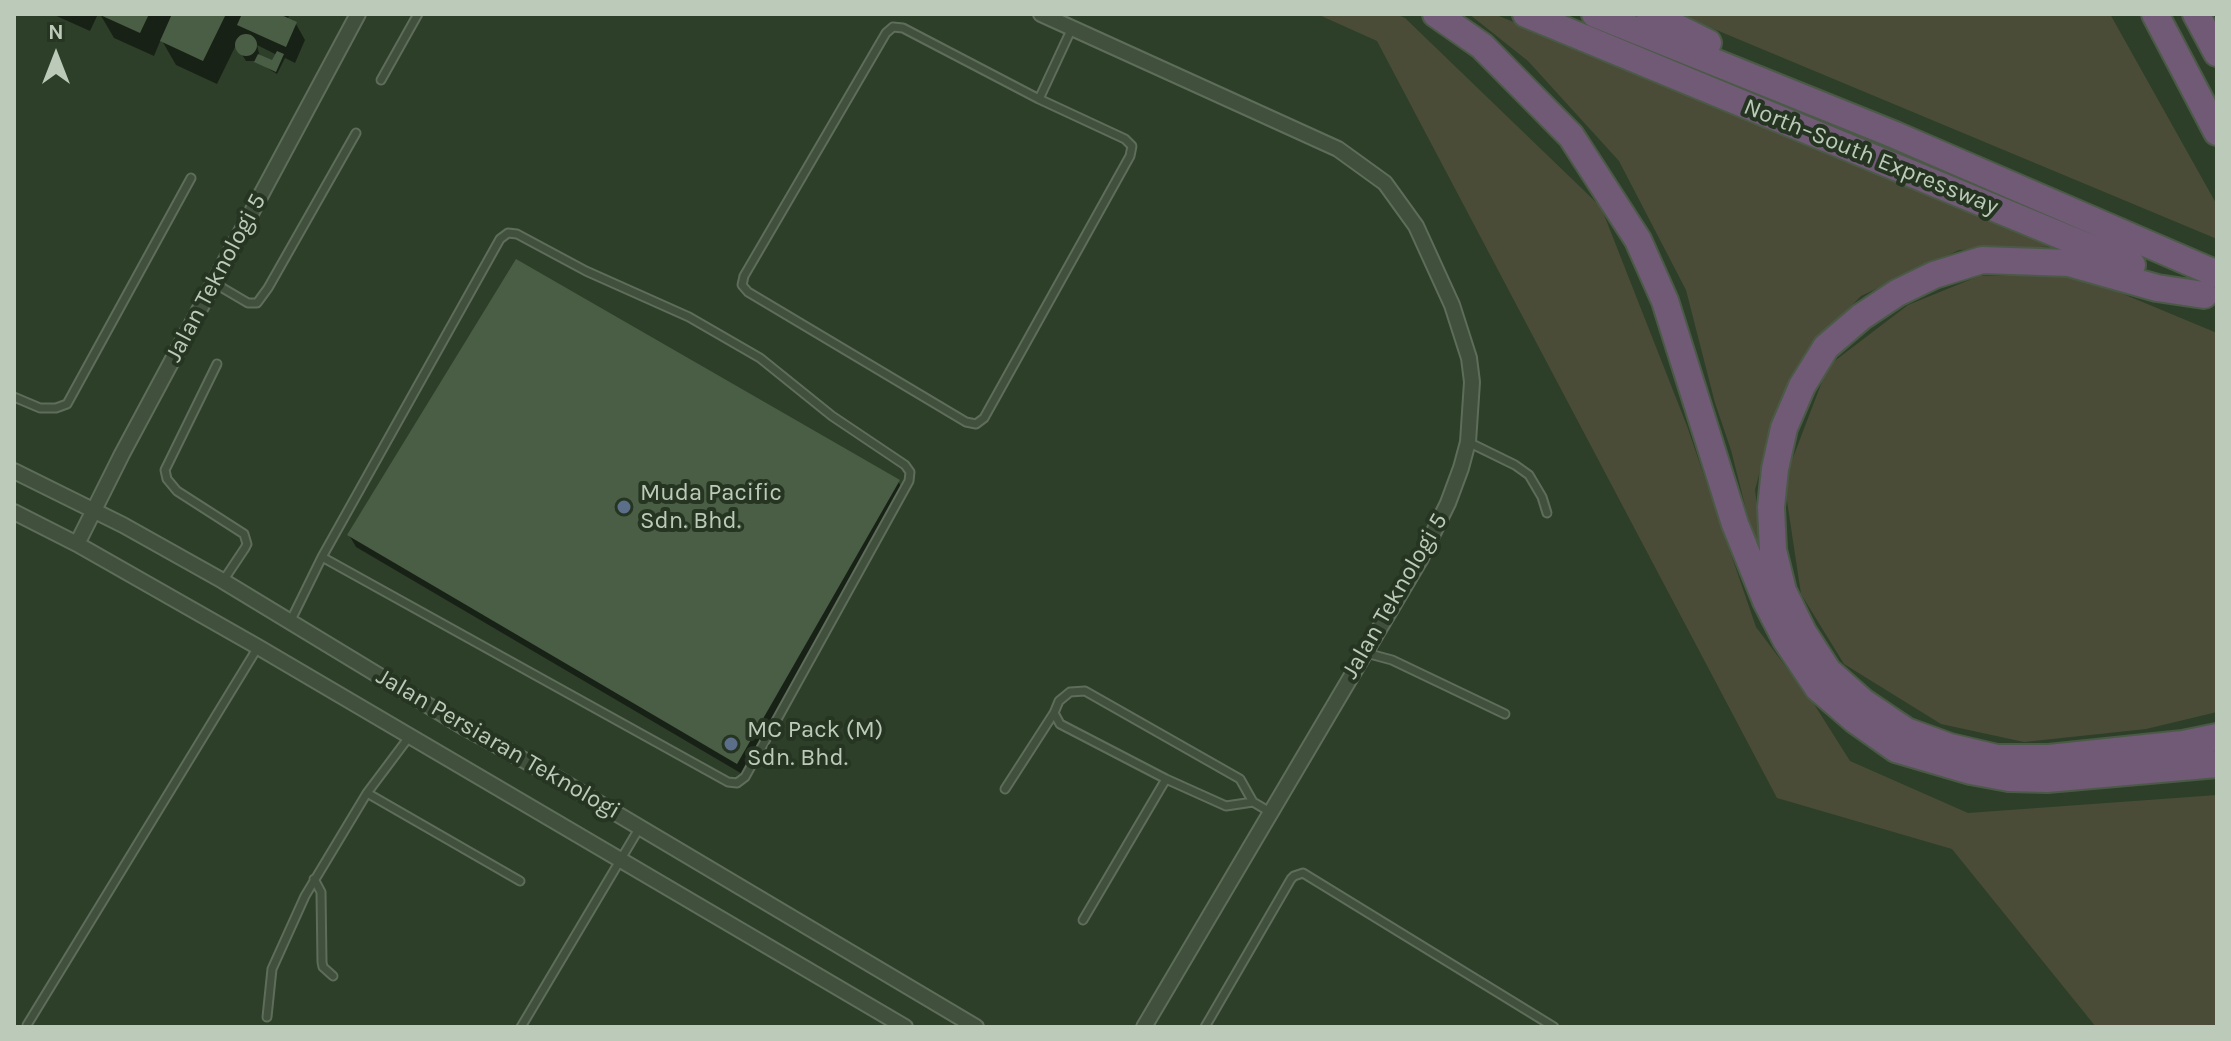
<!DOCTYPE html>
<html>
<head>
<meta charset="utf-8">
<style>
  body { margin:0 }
  #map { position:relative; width:2231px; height:1041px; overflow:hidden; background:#2d3f28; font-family:Karla,sans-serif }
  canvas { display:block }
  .frame { position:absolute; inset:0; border:16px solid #bccab9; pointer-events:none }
  .north { position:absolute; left:16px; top:16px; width:80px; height:80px; -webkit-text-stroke:6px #253521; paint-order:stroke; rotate:0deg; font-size:22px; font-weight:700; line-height:32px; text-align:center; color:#bccab9 }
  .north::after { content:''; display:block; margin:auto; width:28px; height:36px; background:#bccab9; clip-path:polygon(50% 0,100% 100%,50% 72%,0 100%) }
</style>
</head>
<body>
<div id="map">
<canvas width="2231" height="1041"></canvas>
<div class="frame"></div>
<div class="north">N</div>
</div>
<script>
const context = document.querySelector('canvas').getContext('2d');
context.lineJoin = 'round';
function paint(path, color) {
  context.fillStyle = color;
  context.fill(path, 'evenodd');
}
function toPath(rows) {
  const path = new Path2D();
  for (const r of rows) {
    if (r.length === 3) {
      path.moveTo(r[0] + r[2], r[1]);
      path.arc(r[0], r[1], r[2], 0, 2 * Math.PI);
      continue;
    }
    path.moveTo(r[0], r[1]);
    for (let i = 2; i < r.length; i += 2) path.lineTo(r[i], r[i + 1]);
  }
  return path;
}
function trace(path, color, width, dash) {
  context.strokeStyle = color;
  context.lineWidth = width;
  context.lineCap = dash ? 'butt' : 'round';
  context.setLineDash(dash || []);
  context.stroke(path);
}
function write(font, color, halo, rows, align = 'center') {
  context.font = font + ' Karla,sans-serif';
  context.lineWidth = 8;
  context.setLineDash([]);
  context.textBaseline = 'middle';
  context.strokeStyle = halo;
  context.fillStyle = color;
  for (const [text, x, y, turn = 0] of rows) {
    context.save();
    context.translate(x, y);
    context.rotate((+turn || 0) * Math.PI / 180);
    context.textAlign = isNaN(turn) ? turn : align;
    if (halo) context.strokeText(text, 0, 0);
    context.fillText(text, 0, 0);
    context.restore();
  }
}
paint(toPath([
  [1317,14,1396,14,1405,18,1601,207,1687,426,1756,627,1814,704,1850,761,1968,813,2217,795,2217,1027,2096,1027,1952,849,1777,798,1377,41],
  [1469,14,1494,14,2066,246,1959,250,1861,296,1806,352,1773,421,1755,490,1764,561,1759,561,1731,450,1715,403,1686,290,1619,161,1528,61],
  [1678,14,2110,14,2217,205,2217,239],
  [1979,276,2080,276,2217,333,2217,712,2146,729,2024,742,1941,724,1844,664,1801,594,1784,481,1828,366,1908,305]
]), '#4a4c37');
paint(toPath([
  [52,14,98,14,90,31],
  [100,14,290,14,287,20,296,24,305,40,295,63,285,58,277,74,256,61,246,61,236,45,217,84,176,65,161,39,154,56,114,38],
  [257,45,277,55,273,63,260,57],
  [898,481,905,494,744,775,356,547,349,535]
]), '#0007');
paint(toPath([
  [98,14,149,14,140,33],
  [172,14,226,14,203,61,160,41],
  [242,14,279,14,297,22,286,47,237,25],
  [246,45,11],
  [277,51,284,54,276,72,254,62,258,54,272,60],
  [516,259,900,480,737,764,347,535]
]), '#4a5e45');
const lane = toPath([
  [893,27,903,28,1039,99,1125,139,1132,146,1130,156,984,418,976,424,966,422,748,292,742,285,744,276,886,33,893,27],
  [381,80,418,14],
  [1039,99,1072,28],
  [214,283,248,303,257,303,268,288,356,133],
  [217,364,165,470,167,479,177,491,244,534,247,544,245,548,223,581],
  [14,397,40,408,56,408,67,404,191,178],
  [1468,442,1515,465,1529,475,1542,497,1547,513],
  [290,622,322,557,500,239,508,233,517,234,586,271,689,317,760,358,832,416,905,465,910,472,909,481,745,777,737,783,728,782,322,557],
  [1366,653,1392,660,1505,714],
  [1005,789,1054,713],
  [367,793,520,881],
  [1253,802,1226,806,1166,779,1060,724,1054,713,1059,701,1070,692,1085,691,1240,779,1253,802,1270,812],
  [314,879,321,892,322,962,323,967,333,976],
  [1083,920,1166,779],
  [267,1017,272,969,305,896,367,793,409,737],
  [27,1025,258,647],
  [521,1027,640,827],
  [1205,1027,1291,879,1294,876,1303,873,1554,1027]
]);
const street = toPath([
  [1041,14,1338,149,1385,183,1416,226,1452,305,1469,358,1472,382,1468,442,1461,468,1448,503,1420,560,1144,1027],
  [14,471,123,525,223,581,462,726,560,780,976,1027],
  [14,512,77,544,258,647,905,1027],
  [77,544,122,454,358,14]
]);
const highway = toPath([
  [1436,14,1482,46,1571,136,1638,240,1665,301,1735,524,1766,601,1786,640,1818,688,1855,720,1896,749,1971,771,2009,778,2047,779,2217,764],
  [1526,14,2132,265],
  [1595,14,1895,135,2217,274],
  [1650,14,1708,43],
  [2155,14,2217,132],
  [2196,14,2217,53],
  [2204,295,2157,288,2069,263,1982,260,1934,275,1897,293,1861,317,1826,347,1802,386,1784,428,1775,469,1771,507,1773,550,1783,591,1803,632,1828,671,1863,702,1906,731,1950,747,1997,758,2049,758,2183,744,2217,737]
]);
trace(lane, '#5e6d5a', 11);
trace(street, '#5e6d5a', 18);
trace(highway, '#4b5a47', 30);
trace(lane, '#40503c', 7);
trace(street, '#40503c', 14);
trace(highway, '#705a75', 26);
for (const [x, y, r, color] of [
  [624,507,8,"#5c6f8a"],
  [731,744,8,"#5c6f8a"]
]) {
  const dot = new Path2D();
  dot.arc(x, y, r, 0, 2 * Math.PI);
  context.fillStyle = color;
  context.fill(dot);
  trace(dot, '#253521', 3);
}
write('24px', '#bccab9', '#253521', [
  ["North–South Expressway",1871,157,22],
  ["Jalan Teknologi 5",216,278,-62],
  ["Jalan Teknologi 5",1395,596,-60],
  ["Jalan Persiaran Teknologi",498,744,30]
]);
write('24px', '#bccab9', '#253521', [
  ["Muda Pacific",640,493],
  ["Sdn. Bhd.",640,521],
  ["MC Pack (M)",747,730],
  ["Sdn. Bhd.",747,758]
], 'left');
</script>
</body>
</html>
